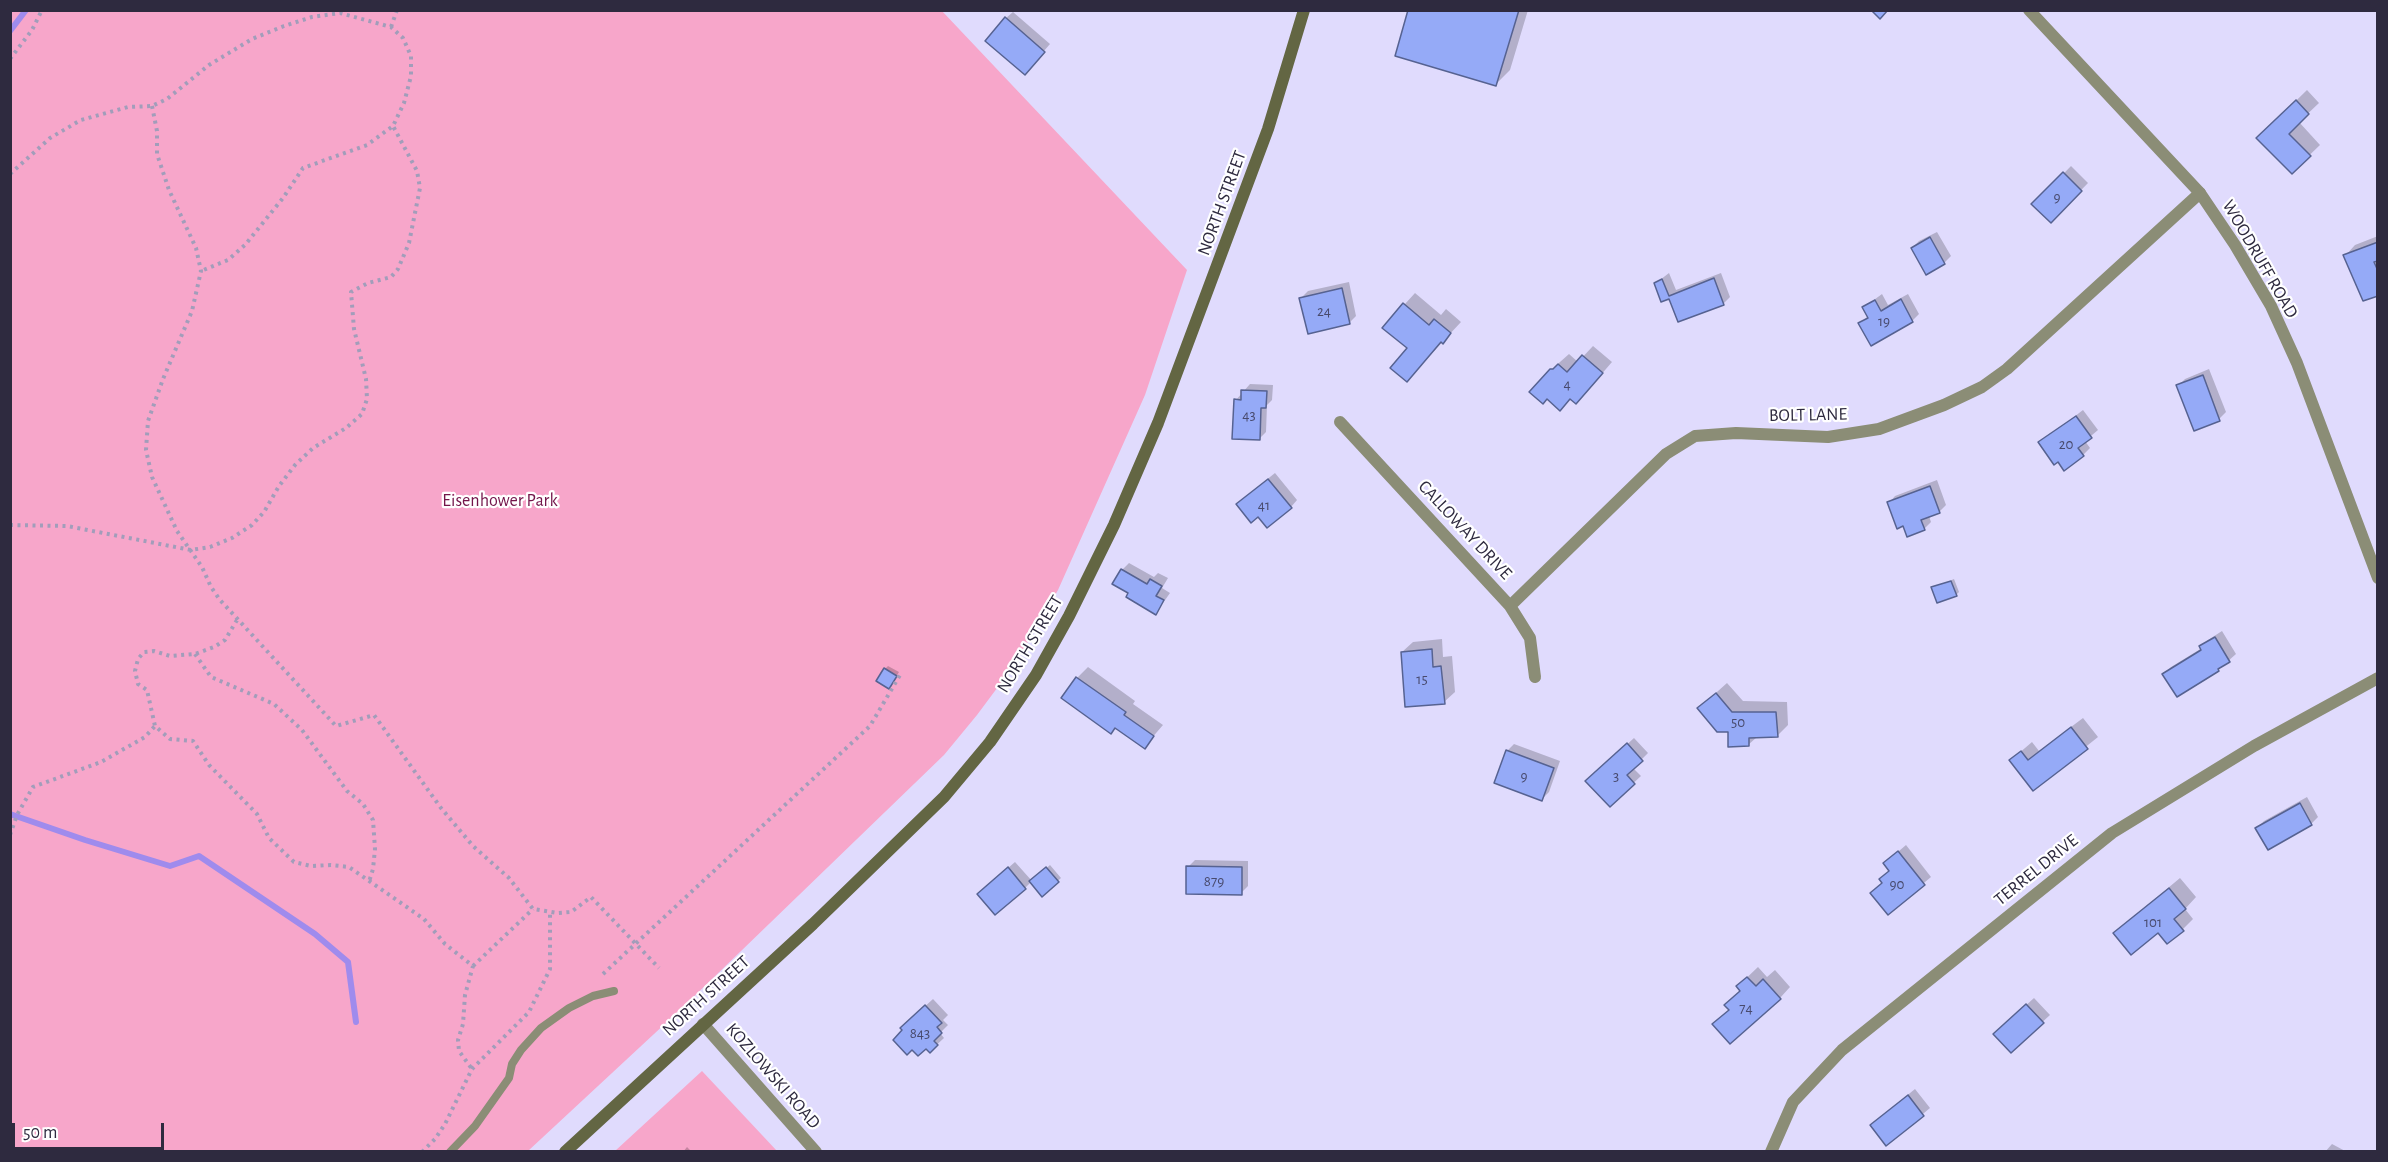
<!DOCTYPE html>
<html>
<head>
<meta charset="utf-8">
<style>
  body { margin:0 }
  #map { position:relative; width:2388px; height:1162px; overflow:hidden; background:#e0dbfd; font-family:"Alegreya Sans",sans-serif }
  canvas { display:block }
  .frame { position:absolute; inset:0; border:12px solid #2e2a3f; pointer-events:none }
  .scale { position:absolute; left:12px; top:1123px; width:152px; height:27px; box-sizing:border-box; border:3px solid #2e2a3f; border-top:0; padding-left:8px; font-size:18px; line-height:21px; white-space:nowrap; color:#2e2a3f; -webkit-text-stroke:4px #fff; paint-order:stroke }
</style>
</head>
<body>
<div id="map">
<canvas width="2388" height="1162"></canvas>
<div class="frame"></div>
<div class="scale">50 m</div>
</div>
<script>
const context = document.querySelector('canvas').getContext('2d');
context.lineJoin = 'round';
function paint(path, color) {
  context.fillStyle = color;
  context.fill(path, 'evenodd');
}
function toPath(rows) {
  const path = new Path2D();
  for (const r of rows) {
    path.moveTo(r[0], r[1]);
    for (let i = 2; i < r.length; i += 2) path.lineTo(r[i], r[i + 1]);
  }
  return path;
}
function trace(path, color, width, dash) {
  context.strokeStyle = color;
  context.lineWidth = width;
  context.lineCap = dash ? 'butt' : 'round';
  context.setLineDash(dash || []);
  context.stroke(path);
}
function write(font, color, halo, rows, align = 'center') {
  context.font = font + ' "Alegreya Sans",sans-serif';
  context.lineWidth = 4.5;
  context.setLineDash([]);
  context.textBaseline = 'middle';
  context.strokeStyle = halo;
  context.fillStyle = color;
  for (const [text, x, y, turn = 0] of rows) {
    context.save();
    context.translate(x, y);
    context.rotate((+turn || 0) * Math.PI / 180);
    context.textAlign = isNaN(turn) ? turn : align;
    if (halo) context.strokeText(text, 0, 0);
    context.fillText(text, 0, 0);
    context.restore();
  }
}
paint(toPath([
  [10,11,942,11,1187,270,1145,395,1058,590,1015,664,977,715,944,755,682,1008,528,1151,11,1151],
  [702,1071,777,1151,615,1151]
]), '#f7a6ca');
paint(toPath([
  [1409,10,1528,10,1510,70,1496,84],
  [1013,12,1050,44,1031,66,1006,18],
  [2307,90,2319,103,2299,122,2320,145,2292,172,2258,138],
  [2071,166,2088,183,2051,221,2034,204],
  [1937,232,1951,256,1944,263,1912,248,1919,241],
  [2378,236,2378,294,2345,256,2355,245],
  [1669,273,1676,290,1721,273,1730,297,1723,304,1670,297,1656,283],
  [1349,282,1356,316,1349,323,1301,298,1308,291],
  [1415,293,1441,315,1446,309,1461,322,1407,380,1409,348,1384,327],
  [1882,294,1888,305,1908,294,1919,314,1912,321,1860,324,1868,316,1863,308],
  [1593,346,1612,362,1587,391,1551,370,1569,354,1578,362],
  [2209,369,2226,412,2219,419,2178,386,2185,379],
  [1250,384,1273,385,1272,400,1267,405,1266,432,1259,439,1236,400],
  [2083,410,2098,430,2085,441,2090,448,2083,455,2040,443],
  [1275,473,1297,500,1291,507,1245,497],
  [1937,480,1946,505,1939,512,1929,516,1931,522,1924,529,1904,524,1889,503,1895,496],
  [1129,563,1154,577,1158,573,1168,578,1162,588,1170,593,1156,613,1131,592,1122,570],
  [1954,579,1959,592,1956,595,1933,588],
  [2222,631,2236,654,2218,670,2164,674,2171,667,2202,648,2201,647,2208,640],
  [1442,639,1443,657,1452,656,1455,692,1444,702,1402,652,1413,642],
  [888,666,899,672,892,684,885,669],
  [1088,667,1135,701,1133,704,1163,725,1144,747,1077,678],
  [1727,683,1743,701,1787,702,1788,725,1777,736,1757,737,1748,745,1699,708],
  [2083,718,2098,737,2033,789,2011,760,2032,742,2039,751],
  [1634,738,1648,753,1633,768,1641,776,1610,805,1594,775],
  [1514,744,1560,761,1549,792,1542,799,1507,751],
  [2307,797,2318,817,2311,824,2257,828,2264,821],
  [1906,845,1931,877,1888,913,1892,857],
  [1195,860,1248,861,1248,886,1241,893,1188,867],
  [1015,862,1032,881,1050,865,1061,878,1042,895,1031,882,1025,888,986,887],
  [2180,878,2196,897,2185,909,2193,919,2183,929,2158,931,2126,923],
  [1758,967,1767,977,1775,970,1790,987,1780,998,1730,1009,1742,990,1738,986],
  [2034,998,2050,1015,2011,1051,2002,1027],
  [933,999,948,1015,943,1020,948,1025,940,1033,944,1038,930,1051,909,1021],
  [1915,1089,1930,1108,1887,1144,1879,1118],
  [2332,1144,2347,1152,2325,1152],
  [687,1147,692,1152,683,1152]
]), '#0003');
trace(toPath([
  [10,31,26,10],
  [10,814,85,840,170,866,199,856,315,934,348,962,356,1022]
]), '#9f8bed', 6);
const building = toPath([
  [1408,10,1519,10,1496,86,1395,56,1408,10],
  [1871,10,1888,10,1880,19,1871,10],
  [1005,17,1045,52,1025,75,985,41,1005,17],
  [2296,100,2309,114,2289,134,2311,156,2292,174,2256,138,2296,100],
  [2063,172,2082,191,2051,223,2031,204,2063,172],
  [1930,237,1945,264,1926,275,1911,248,1930,237],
  [2378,242,2378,261,2374,262,2378,271,2378,296,2363,301,2343,255,2378,242],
  [1714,278,1724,305,1678,322,1669,299,1661,302,1654,283,1662,279,1669,296,1714,278],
  [1342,288,1350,324,1308,334,1299,298,1342,288],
  [1901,299,1913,322,1871,346,1858,323,1868,318,1862,307,1875,300,1881,311,1901,299],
  [1403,303,1429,325,1434,319,1451,333,1443,344,1441,342,1407,382,1390,368,1407,348,1382,328,1403,303],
  [1582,355,1603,373,1576,404,1570,399,1560,411,1547,399,1543,404,1529,392,1550,369,1553,369,1558,364,1567,372,1582,355],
  [2203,375,2220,421,2194,431,2176,385,2203,375],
  [1241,390,1267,391,1266,408,1261,408,1260,440,1232,439,1234,399,1241,400,1241,390],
  [2076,416,2092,438,2078,448,2084,456,2064,471,2058,462,2054,465,2038,442,2076,416],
  [1268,479,1292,508,1267,528,1258,517,1251,523,1236,504,1268,479],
  [1930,486,1940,513,1921,520,1925,530,1907,537,1903,526,1897,529,1887,502,1930,486],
  [1121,569,1147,584,1150,579,1162,586,1156,596,1164,600,1156,615,1126,597,1128,593,1112,584,1121,569],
  [1951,581,1957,596,1937,603,1931,587,1951,581],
  [2215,637,2230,662,2218,669,2219,671,2177,697,2162,674,2201,650,2199,646,2215,637],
  [1432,649,1433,667,1441,666,1445,704,1405,707,1401,652,1432,649],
  [884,668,897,676,889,689,876,681,884,668],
  [1076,677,1126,712,1124,715,1154,736,1145,749,1115,728,1111,734,1061,698,1076,677],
  [1716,693,1732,712,1776,712,1778,737,1749,738,1749,746,1728,747,1728,732,1717,732,1697,708,1716,693],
  [2071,727,2088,749,2033,791,2009,760,2021,751,2028,760,2071,727],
  [1627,743,1643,761,1627,775,1635,784,1610,807,1585,781,1627,743],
  [1506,750,1554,768,1542,801,1494,783,1506,750],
  [2300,803,2312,825,2268,850,2255,828,2300,803],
  [1898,851,1925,885,1888,915,1870,893,1882,883,1879,879,1889,871,1883,863,1898,851],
  [1186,866,1242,867,1242,895,1186,894,1186,866],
  [1008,867,1026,889,995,915,977,894,1008,867],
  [1046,867,1059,882,1042,897,1029,881,1046,867],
  [2169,888,2186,909,2174,919,2184,931,2167,944,2158,933,2131,955,2113,933,2169,888],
  [1747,977,1756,986,1763,979,1781,999,1730,1044,1712,1024,1729,1010,1724,1005,1740,991,1736,986,1747,977],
  [2026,1004,2044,1023,2011,1053,1993,1034,2026,1004],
  [925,1005,942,1023,937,1027,942,1033,934,1041,938,1045,930,1053,926,1049,918,1056,912,1050,907,1055,893,1040,902,1030,900,1028,925,1005],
  [1908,1095,1924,1116,1886,1146,1870,1125,1908,1095]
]);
paint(building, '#95aaf7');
trace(building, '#566291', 1.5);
trace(toPath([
  [391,27,397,10],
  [10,59,32,30,42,10],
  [152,106,157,131,157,154,169,190,196,248,201,271,192,311,163,379,148,421,146,450,152,477,177,531,202,567,211,587,220,600,336,726,374,715,441,808,473,846,509,878,533,909,558,913,571,912,591,897,659,968],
  [10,174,50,138,81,120,128,107,152,106,167,99,209,65,252,39,284,26,312,17,340,13,391,27,403,38,411,56,411,76,404,103,393,126,367,145,303,168,283,198,245,245,228,260,201,271],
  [10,525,67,526,191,550,210,547,232,538,252,525,264,512,279,486,295,465,313,448,346,428,362,414,367,399,366,379,354,329,351,292,368,283,391,277,398,269,409,243,420,188,417,171,393,126],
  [237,620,225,640,214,647,195,654,170,656,154,651,144,652,138,659,135,671,138,684,147,690,155,726,170,739,193,741,209,765,257,814,269,838,294,862,311,866,331,865,349,867,424,919,445,944,473,966,465,995,463,1024,458,1040,459,1051,472,1069],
  [195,654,211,677,274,704,302,730,347,791,363,804,373,820,375,849,373,869,369,882],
  [10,835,17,815,33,787,101,762,145,737,155,726],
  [473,966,533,909],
  [603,974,870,726,900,675],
  [422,1152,435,1139,445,1124,472,1069,529,1012,550,969,550,912]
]), '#a29dba', 4, [3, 4.5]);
trace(toPath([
  [450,1152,475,1126,509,1078,512,1064,521,1050,541,1028,569,1008,593,996,614,991]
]), '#8b8d76', 8);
trace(toPath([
  [1340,422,1510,606,1530,638,1535,677],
  [1510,606,1666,454,1695,436,1736,433,1828,437,1879,429,1944,405,1982,387,2007,369,2200,193],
  [703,1024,816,1152],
  [1771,1152,1793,1102,1842,1050,2112,833,2254,746,2378,678]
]), '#8b8d76', 12);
trace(toPath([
  [2029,10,2200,193,2235,245,2271,306,2297,363,2378,578]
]), '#8b8d76', 12);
trace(toPath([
  [565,1152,813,924,944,797,990,742,1036,675,1069,616,1114,525,1158,423,1268,129,1304,10]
]), '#636643', 12);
write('15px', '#484a6d', null, [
  ["9",2057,197],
  ["24",1324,311],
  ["19",1884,321],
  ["4",1567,384],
  ["43",1249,415],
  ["20",2066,444],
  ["41",1264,505],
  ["15",1422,679],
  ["50",1738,722],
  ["9",1524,776],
  ["3",1616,776],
  ["879",1214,881],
  ["90",1897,884],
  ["101",2153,922],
  ["74",1746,1008],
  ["843",920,1033]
]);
write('18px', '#2e2a3f', '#fff', [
  ["NORTH STREET",1222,203,-70],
  ["WOODRUFF ROAD",2260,259,60],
  ["BOLT LANE",1808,415,-1],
  ["CALLOWAY DRIVE",1465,530,47],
  ["NORTH STREET",1030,644,-59],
  ["TERREL DRIVE",2036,870,-39],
  ["NORTH STREET",706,996,-42],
  ["KOZLOWSKI ROAD",773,1076,49]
]);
write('18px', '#73154a', '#fff', [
  ["Eisenhower Park",500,501]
]);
</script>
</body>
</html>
